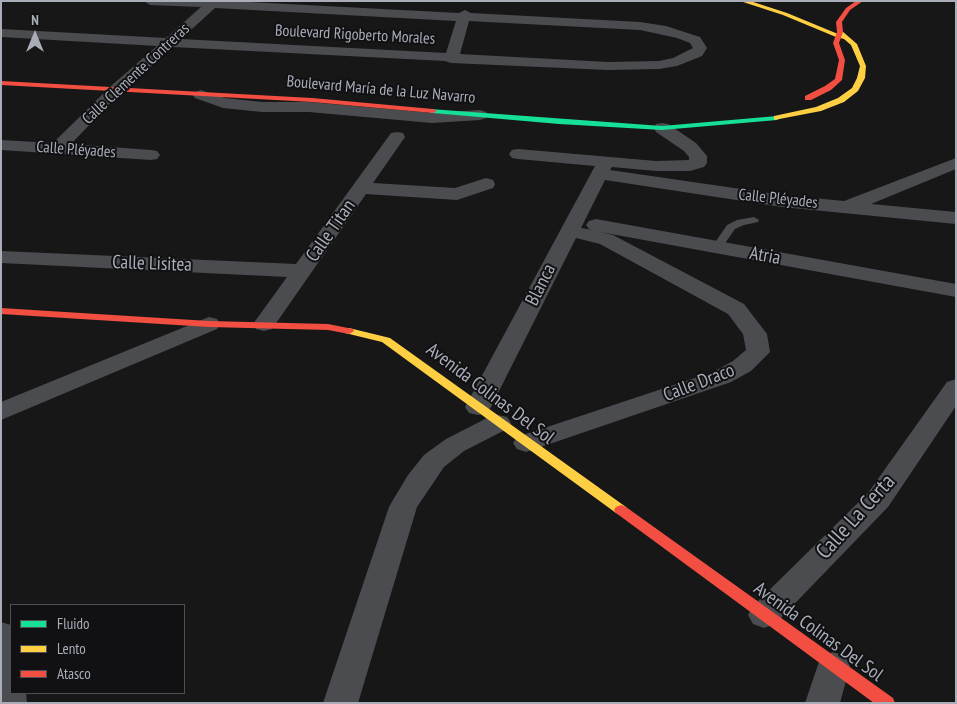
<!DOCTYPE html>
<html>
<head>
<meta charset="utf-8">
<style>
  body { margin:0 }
  #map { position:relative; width:957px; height:704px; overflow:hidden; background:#171717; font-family:"PT Sans Narrow",sans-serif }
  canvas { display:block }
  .frame { position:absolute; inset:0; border:2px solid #a8adb8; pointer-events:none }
  .legend { position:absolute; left:10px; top:604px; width:175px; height:90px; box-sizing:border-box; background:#111113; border:1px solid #4d4f55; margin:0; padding:6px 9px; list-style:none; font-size:15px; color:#a8adb8 }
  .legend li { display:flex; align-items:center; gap:10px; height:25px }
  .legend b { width:25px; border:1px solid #4d4f55 }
  .north { position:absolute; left:10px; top:10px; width:50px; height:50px; -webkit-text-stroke:4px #111113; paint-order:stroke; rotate:0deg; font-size:14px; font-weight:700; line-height:20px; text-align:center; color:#a8adb8 }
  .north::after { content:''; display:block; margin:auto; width:18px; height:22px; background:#a8adb8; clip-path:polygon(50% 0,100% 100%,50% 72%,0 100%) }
</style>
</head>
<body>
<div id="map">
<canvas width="957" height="704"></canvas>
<div class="frame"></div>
<ul class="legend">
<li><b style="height:6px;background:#16e098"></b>Fluido</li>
<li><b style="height:6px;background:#ffcf43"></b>Lento</li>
<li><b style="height:6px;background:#f24e42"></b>Atasco</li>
</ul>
<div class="north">N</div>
</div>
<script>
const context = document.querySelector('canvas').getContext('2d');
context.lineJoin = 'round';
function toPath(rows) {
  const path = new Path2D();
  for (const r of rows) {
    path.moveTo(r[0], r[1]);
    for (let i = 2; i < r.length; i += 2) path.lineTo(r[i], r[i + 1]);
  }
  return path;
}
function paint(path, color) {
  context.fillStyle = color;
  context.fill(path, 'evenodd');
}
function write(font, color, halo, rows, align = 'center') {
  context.font = font + ' "PT Sans Narrow",sans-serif';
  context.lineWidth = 4;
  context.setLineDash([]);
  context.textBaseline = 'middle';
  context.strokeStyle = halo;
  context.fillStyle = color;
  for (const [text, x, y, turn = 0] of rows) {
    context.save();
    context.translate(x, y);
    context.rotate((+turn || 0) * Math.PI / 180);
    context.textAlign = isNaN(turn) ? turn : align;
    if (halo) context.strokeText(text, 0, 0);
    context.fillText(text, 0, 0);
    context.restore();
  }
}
paint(toPath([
  [754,217,759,220,758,222,744,225,735,229,721,249,713,249,712,247,727,225,737,220,754,217]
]), '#4b4c50');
paint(toPath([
  [144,1,230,1,459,13,465,10,471,13,640,22,666,26,700,37,707,48,702,56,677,66,659,69,608,70,451,63,445,61,173,47,121,92,71,144,151,150,157,151,160,155,157,159,151,160,1,150,1,140,53,143,111,86,157,46,1,37,1,29,166,38,201,7,150,5,144,1],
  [215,8,456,21,446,53,181,39,215,8],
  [469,21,640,30,677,38,690,43,693,48,673,58,659,61,608,62,460,54,469,21],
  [201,90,225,98,262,102,309,102,432,113,480,110,486,112,488,115,486,118,480,120,432,123,309,112,262,112,223,108,195,98,193,95,195,92,201,90],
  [662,123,668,124,696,143,707,156,707,163,704,167,690,171,656,171,612,167,610,170,782,195,844,201,956,158,956,169,871,204,956,212,956,224,782,207,605,180,581,228,593,230,589,229,586,225,589,221,596,219,956,284,956,297,600,232,613,235,744,304,767,334,770,352,751,371,731,382,535,449,526,452,517,449,513,443,517,437,713,372,733,361,746,350,743,334,728,314,600,244,576,238,491,407,487,413,478,415,469,413,465,407,595,166,518,159,512,158,509,154,512,150,518,149,656,161,689,160,689,157,684,151,656,132,654,128,656,124,662,123],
  [397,132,403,133,405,137,373,183,455,188,486,178,493,180,495,184,493,188,457,200,366,194,272,329,264,331,256,329,253,324,287,277,1,263,1,251,296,264,391,133,397,132],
  [209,317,217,319,220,324,217,329,1,420,1,402,209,317],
  [956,379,956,406,888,507,775,624,764,628,753,624,748,615,753,606,868,493,947,382,956,379],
  [498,415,507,417,511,423,507,429,464,451,444,467,417,507,358,703,323,703,389,507,393,500,408,475,424,455,446,439,489,417,498,415],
  [1,622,11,625,11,693,26,693,27,703,1,703,1,622],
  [833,652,845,656,850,666,840,703,805,703,821,656,833,652]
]), '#4b4c50');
paint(toPath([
  [430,109,662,126,777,116,781,118,777,120,662,130,559,124,433,113,430,113,430,109]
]), '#16e098');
paint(toPath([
  [740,1,750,1,787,13,838,34,838,31,842,31,857,44,866,66,865,78,858,91,844,102,821,111,774,120,774,116,816,107,838,98,852,88,857,78,860,66,851,45,844,39,836,37,783,15,740,1],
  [349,328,390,338,626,507,628,510,626,513,621,515,616,513,382,342,345,333,344,331,349,328]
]), '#ffcf43');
paint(toPath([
  [856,1,863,1,850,10,842,22,843,32,839,43,845,60,842,80,831,90,811,100,805,100,805,96,825,86,835,79,839,60,833,43,837,32,836,22,846,8,856,1],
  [1,81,312,98,433,109,437,111,433,113,312,102,1,85,1,81],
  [1,308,209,321,328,324,353,329,354,331,349,334,328,330,209,327,1,314,1,308],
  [621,505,626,507,893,698,895,703,874,703,616,513,614,510,616,507,621,505]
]), '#f24e42');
write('16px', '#a8adb8', '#111113', [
  ["Boulevard Rigoberto Morales",355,35,3],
  ["Calle Clemente Contreras",136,74,-43],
  ["Boulevard María de la Luz Navarro",381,90,5],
  ["Calle Pléyades",76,150,4],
  ["Calle Pléyades",778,199,6]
]);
write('19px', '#a8adb8', '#111113', [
  ["Calle Titan",331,231,-55],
  ["Atria",765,256,10],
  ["Calle Lisitea",152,264,2],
  ["Blanca",541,285,-63],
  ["Calle Draco",699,383,-21],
  ["Avenida Colinas Del Sol",490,394,37],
  ["Avenida Colinas Del Sol",818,632,36]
]);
write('22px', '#a8adb8', '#111113', [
  ["Calle La Certa",856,517,-48]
]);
</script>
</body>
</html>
